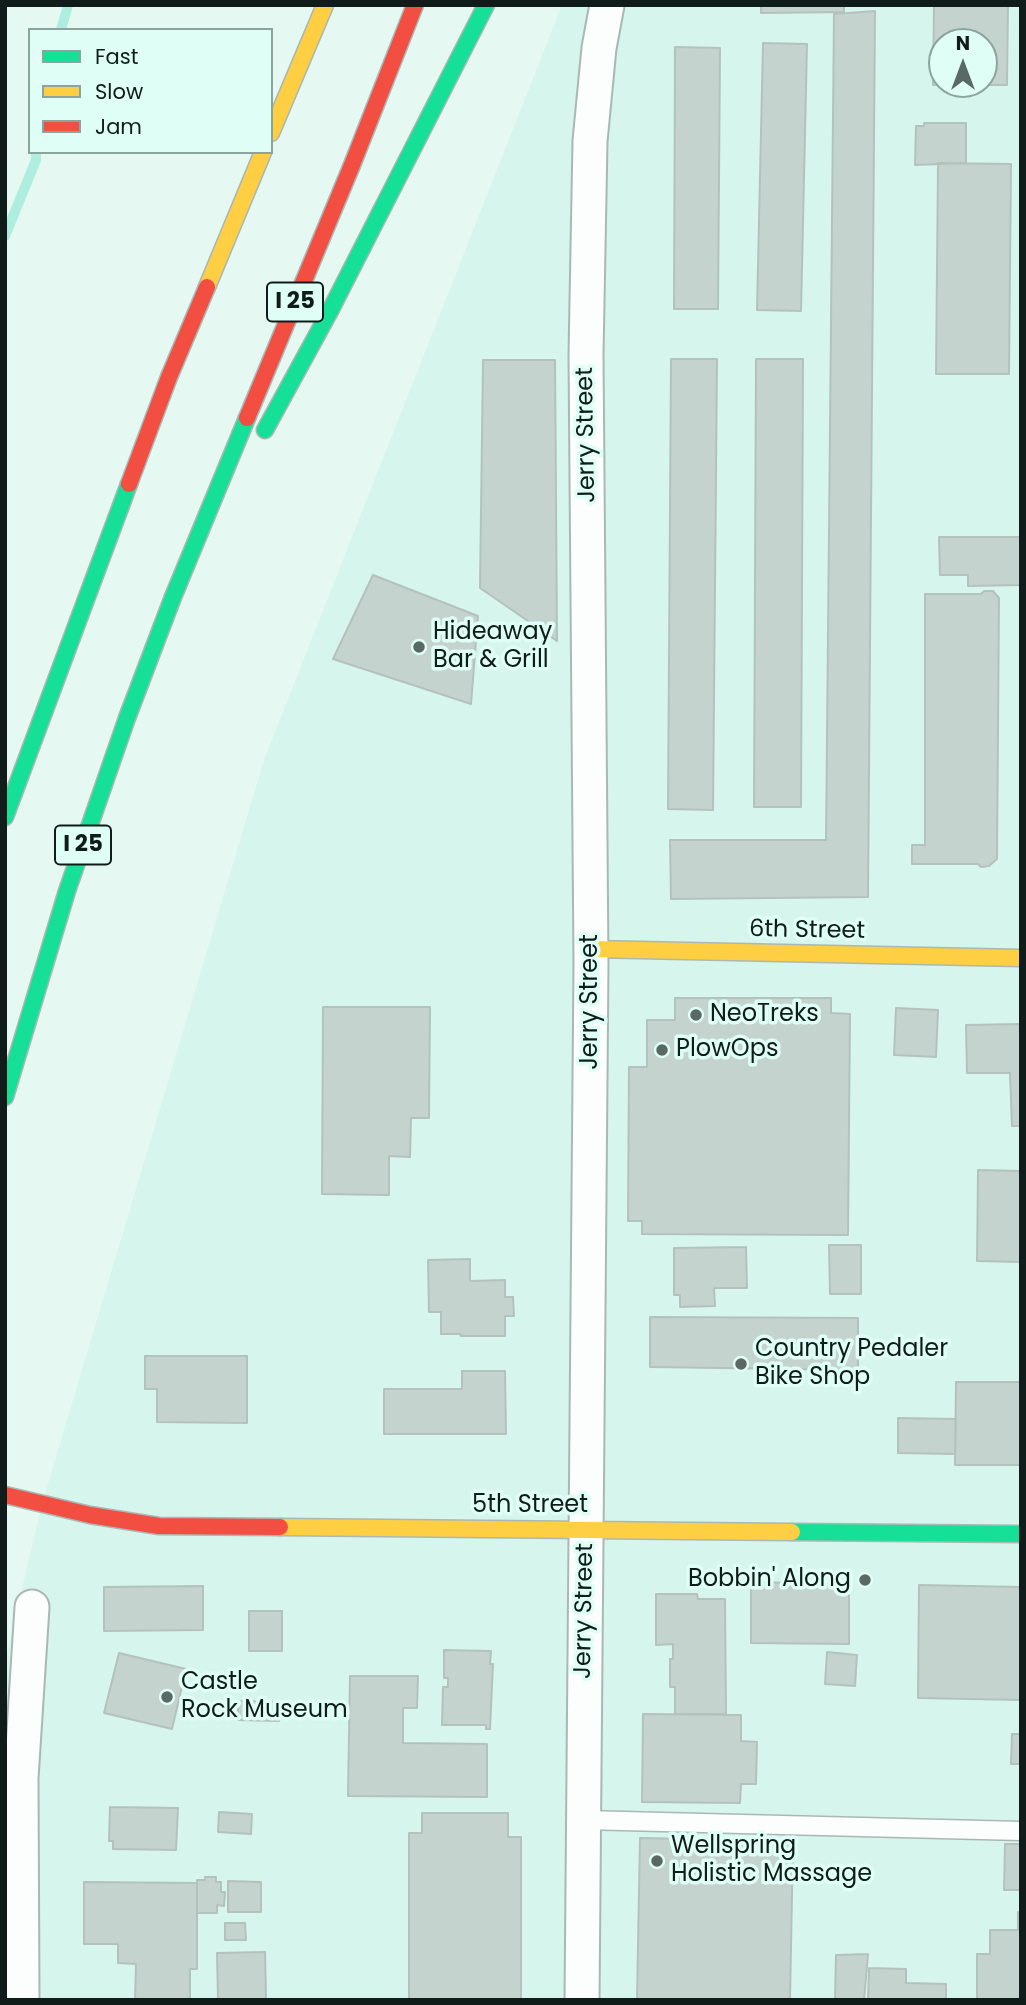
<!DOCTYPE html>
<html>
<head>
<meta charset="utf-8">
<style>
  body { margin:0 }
  #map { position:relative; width:1026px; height:2005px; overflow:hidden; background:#e6f8f2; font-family:Poppins,sans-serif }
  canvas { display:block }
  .frame { position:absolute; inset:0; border:7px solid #101c19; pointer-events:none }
  .legend { position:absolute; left:28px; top:28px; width:245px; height:126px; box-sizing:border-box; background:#dffff6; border:2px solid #8ca49e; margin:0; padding:9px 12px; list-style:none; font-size:21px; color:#101c19 }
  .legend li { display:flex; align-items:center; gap:14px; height:35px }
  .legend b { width:35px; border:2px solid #8ca49e }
  .north { position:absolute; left:928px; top:28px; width:70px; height:70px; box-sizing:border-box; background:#dffff6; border:2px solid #8ca49e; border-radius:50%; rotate:0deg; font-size:19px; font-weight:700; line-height:28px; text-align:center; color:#101c19 }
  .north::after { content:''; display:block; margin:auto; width:24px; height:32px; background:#5b6965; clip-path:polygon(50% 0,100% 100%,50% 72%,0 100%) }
</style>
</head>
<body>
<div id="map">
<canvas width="1026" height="2005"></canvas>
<div class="frame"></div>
<ul class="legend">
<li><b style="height:9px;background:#16e098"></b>Fast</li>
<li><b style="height:9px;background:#ffcf43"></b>Slow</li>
<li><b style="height:9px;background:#f24e42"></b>Jam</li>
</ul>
<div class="north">N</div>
</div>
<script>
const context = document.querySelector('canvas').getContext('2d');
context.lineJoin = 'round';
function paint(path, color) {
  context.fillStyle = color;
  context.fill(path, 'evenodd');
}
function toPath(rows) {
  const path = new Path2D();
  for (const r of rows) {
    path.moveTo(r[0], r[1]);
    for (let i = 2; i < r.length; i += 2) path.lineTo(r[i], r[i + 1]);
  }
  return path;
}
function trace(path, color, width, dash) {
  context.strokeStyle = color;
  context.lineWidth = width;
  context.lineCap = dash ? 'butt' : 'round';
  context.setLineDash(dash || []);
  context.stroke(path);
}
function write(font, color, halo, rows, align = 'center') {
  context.font = font + ' Poppins,sans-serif';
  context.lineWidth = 7;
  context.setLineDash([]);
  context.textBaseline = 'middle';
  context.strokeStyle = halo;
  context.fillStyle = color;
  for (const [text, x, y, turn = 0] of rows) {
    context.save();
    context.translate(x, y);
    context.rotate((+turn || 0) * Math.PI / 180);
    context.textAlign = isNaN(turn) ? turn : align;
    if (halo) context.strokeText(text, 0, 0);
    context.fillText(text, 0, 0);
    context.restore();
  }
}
paint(toPath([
  [562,5,1021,5,1021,2000,5,2000,5,1661,42,1504,264,760],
  [942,42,984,42,984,84,942,84]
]), '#d6f5ec');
trace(toPath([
  [61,30,68,5],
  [5,236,36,160,36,152]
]), '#afeedf', 10);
const building = toPath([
  [761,5,844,5,844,12,761,13,761,5],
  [934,5,1008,5,1007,85,933,85,934,5],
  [942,42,984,42,984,84,942,84,942,42],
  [875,11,868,897,671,899,670,840,826,840,834,14,875,11],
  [763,43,807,44,801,311,757,310,763,43],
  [675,47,720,48,718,309,674,309,675,47],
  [924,123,966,123,966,163,915,165,916,126,924,126,924,123],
  [938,163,1011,164,1009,374,936,374,938,163],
  [671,359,717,359,713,810,668,809,671,359],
  [756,359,803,359,801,807,754,807,756,359],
  [483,360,555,360,557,641,480,588,483,360],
  [939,537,1021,537,1021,585,968,586,968,575,940,575,939,537],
  [373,575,478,616,471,704,333,659,373,575],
  [984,591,993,591,999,598,997,859,989,866,981,867,978,864,912,864,912,845,925,845,925,594,981,594,984,591],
  [675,998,831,998,831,1013,850,1014,848,1235,642,1234,642,1221,628,1221,629,1067,647,1067,647,1020,675,1020,675,998],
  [323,1007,430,1007,429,1118,411,1118,410,1157,389,1156,389,1195,322,1194,323,1007],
  [896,1008,938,1010,936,1057,894,1055,896,1008],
  [1021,1024,1021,1126,1012,1126,1010,1073,967,1073,966,1025,1021,1024],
  [978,1170,1021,1171,1021,1262,977,1261,978,1170],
  [829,1245,861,1245,861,1294,830,1294,829,1245],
  [746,1247,747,1288,714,1288,715,1306,680,1307,680,1295,674,1295,674,1248,746,1247],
  [470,1259,470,1281,505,1280,505,1297,513,1297,514,1316,505,1316,505,1336,461,1336,460,1334,441,1334,441,1312,429,1312,428,1260,470,1259],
  [650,1317,858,1318,858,1370,650,1367,650,1317],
  [145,1356,247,1356,247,1423,157,1422,157,1389,145,1389,145,1356],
  [462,1371,505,1371,506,1434,384,1434,384,1389,462,1389,462,1371],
  [956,1382,1021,1382,1021,1465,955,1465,956,1382],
  [898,1418,956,1419,955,1454,898,1453,898,1418],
  [751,1582,849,1584,849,1644,751,1643,751,1582],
  [919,1585,1021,1587,1021,1700,918,1698,919,1585],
  [203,1586,203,1630,104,1631,104,1587,203,1586],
  [656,1594,697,1594,698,1599,725,1599,726,1714,675,1714,675,1687,670,1687,670,1659,673,1659,673,1644,656,1645,656,1594],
  [249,1611,282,1611,282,1651,249,1651,249,1611],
  [444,1650,491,1651,490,1664,493,1664,490,1729,486,1729,486,1725,442,1725,443,1687,448,1687,448,1678,444,1678,444,1650],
  [827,1652,857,1655,855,1686,825,1684,827,1652],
  [119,1653,186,1669,172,1729,104,1713,119,1653],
  [350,1676,418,1676,417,1708,403,1708,403,1743,487,1744,487,1797,348,1796,350,1676],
  [238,1701,279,1702,279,1721,238,1720,238,1701],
  [643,1714,741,1715,741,1741,757,1742,756,1784,741,1784,740,1803,642,1802,643,1714],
  [1012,1734,1021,1734,1021,1764,1011,1764,1012,1734],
  [110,1807,178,1808,176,1850,113,1849,113,1841,109,1841,110,1807],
  [219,1812,252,1814,251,1834,218,1832,219,1812],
  [422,1813,508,1813,508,1837,521,1837,521,2000,409,2000,409,1833,422,1833,422,1813],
  [640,1838,793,1841,790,2000,637,2000,640,1838],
  [1005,1844,1021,1844,1021,1890,1004,1890,1005,1844],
  [205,1877,216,1877,216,1882,221,1882,221,1892,225,1892,224,1906,217,1905,217,1913,197,1913,197,1880,205,1880,205,1877],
  [228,1881,261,1882,261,1912,228,1912,228,1881],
  [84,1882,197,1883,197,1969,190,1969,190,2000,135,2000,136,1964,118,1963,118,1944,84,1944,84,1882],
  [1018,1912,1021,1912,1021,2000,977,2000,977,1954,990,1954,990,1930,1018,1930,1018,1912],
  [225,1923,245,1923,246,1940,225,1940,225,1923],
  [265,1952,266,2000,218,2000,217,1953,265,1952],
  [868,1954,864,2000,835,2000,836,1955,868,1954],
  [869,1968,906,1969,906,1983,946,1984,946,2000,868,2000,869,1968]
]);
paint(building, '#c5d3cf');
trace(building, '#b4c2be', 2);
const lane = toPath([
  [583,1820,1021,1831]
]);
const street = toPath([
  [22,2000,21,1778,32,1607],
  [582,2000,591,963,586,355,590,141,599,48,607,5]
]);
const fast = toPath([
  [265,430,330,311,486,5],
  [5,817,129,484],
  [5,1097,67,891,127,718,173,597,247,418],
  [792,1532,1021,1534]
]);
const slow = toPath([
  [271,133,325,5],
  [207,287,263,152],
  [591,949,1021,958],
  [280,1527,792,1532]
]);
const jam = toPath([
  [247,418,352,165,415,5],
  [129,484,169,377,207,287],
  [5,1495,90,1515,159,1526,280,1527]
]);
trace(lane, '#aab8b4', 21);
trace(street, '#aab8b4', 37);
trace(fast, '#aab8b4', 19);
trace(slow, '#aab8b4', 19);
trace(jam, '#aab8b4', 19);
trace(lane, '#fbfefd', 18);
trace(street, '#fbfefd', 33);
trace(fast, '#16e098', 16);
trace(slow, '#ffcf43', 16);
trace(jam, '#f24e42', 16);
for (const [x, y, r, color] of [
  [419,647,7,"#5b6965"],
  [696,1015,7,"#5b6965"],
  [662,1050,7,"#5b6965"],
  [741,1364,7,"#5b6965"],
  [865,1580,7,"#5b6965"],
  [167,1697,7,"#5b6965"],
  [657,1861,7,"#5b6965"]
]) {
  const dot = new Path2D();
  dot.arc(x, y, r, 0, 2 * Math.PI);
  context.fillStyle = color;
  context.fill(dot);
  trace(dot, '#dffff6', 2.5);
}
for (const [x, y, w] of [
  [295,302,56],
  [83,845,56]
]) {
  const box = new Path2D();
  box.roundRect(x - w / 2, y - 19.5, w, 39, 5);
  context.fillStyle = '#dffff6';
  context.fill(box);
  trace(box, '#101c19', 2);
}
write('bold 23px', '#101c19', null, [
  ["I 25",295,302],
  ["I 25",83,845]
]);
write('24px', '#101c19', '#dffff6', [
  ["Jerry Street",587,435,-91],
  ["6th Street",807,931,1],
  ["Jerry Street",591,1002,-90],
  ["5th Street",530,1506],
  ["Jerry Street",585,1611,-89]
]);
write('24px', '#101c19', '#dffff6', [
  ["Hideaway",433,633],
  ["Bar & Grill",433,661],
  ["NeoTreks",710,1015],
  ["PlowOps",676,1050],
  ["Country Pedaler",755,1350],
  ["Bike Shop",755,1378],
  ["Bobbin' Along",851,1580,"right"],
  ["Castle",181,1683],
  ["Rock Museum",181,1711],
  ["Wellspring",671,1847],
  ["Holistic Massage",671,1875]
], 'left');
</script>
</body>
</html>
